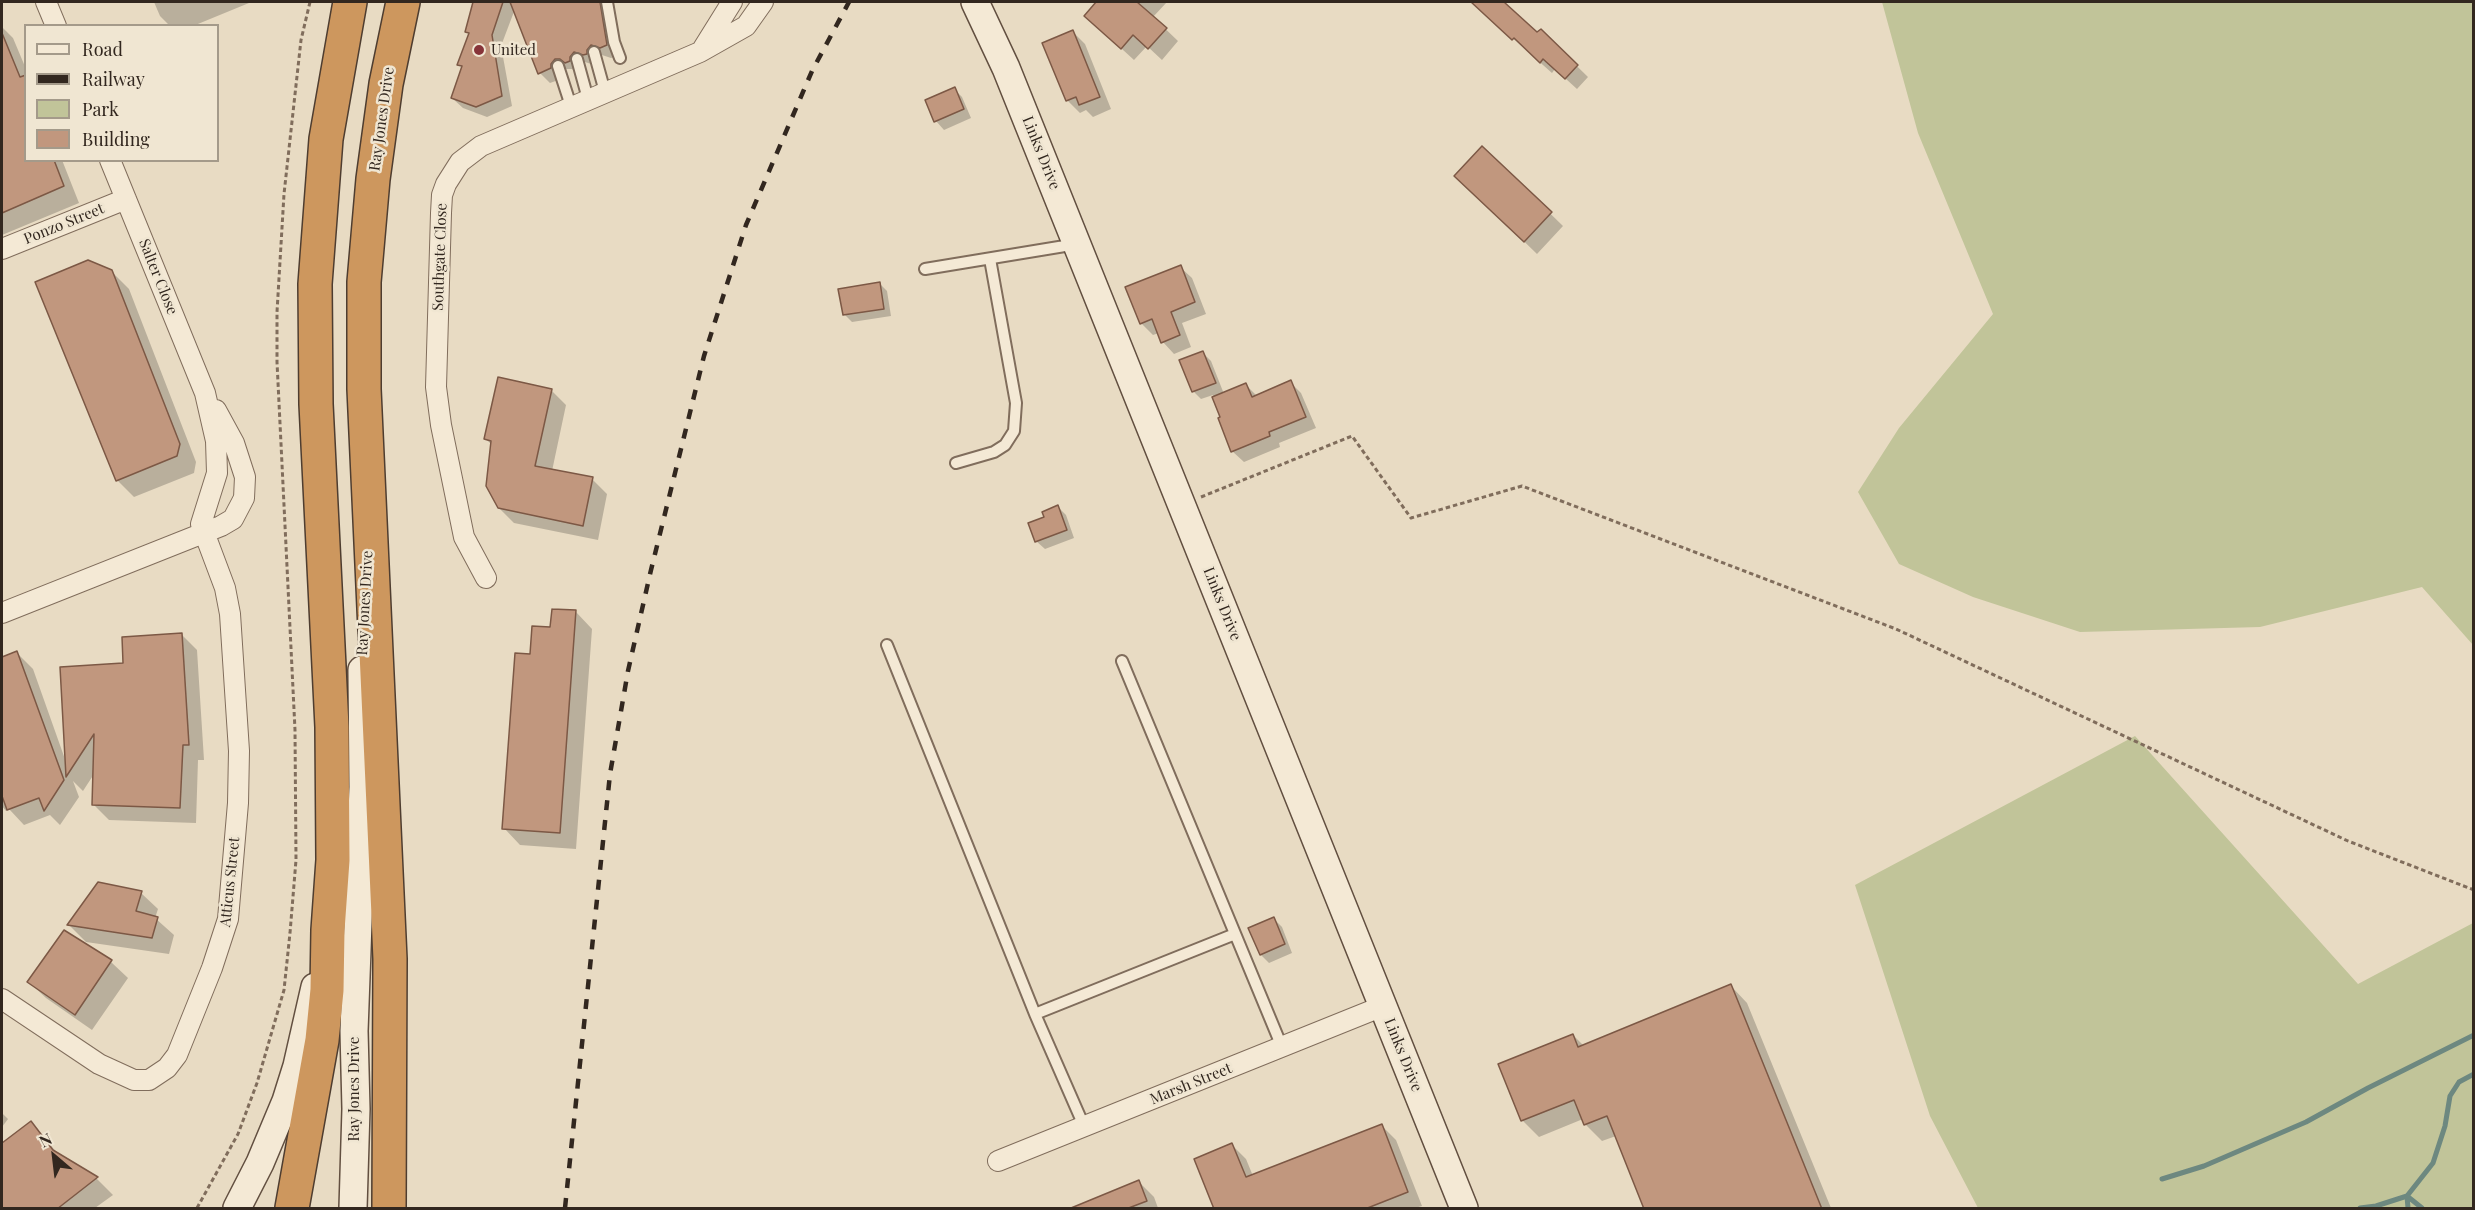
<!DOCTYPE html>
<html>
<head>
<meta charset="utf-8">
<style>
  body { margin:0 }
  #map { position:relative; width:2475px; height:1210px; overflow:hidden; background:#e8dbc3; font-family:"Playfair Display",serif }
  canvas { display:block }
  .frame { position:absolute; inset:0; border:3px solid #32271f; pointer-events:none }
  .legend { position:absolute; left:24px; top:24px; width:195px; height:138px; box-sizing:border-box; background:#f0e6d2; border:2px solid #a49a8a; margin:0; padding:8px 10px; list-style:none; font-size:18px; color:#32271f }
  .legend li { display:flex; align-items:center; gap:12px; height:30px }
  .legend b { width:30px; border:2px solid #a49a8a }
  .north { position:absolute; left:24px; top:1126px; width:60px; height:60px; -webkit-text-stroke:4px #f0e6d2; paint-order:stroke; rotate:332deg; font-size:16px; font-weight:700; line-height:24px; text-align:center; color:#32271f }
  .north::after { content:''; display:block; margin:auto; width:21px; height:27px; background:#32271f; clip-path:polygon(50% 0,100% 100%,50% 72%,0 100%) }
</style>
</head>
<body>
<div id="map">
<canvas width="2475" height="1210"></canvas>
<div class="frame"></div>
<ul class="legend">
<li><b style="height:8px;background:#f4e9d5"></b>Road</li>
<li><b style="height:8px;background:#32271f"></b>Railway</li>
<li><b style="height:16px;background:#c1c499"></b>Park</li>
<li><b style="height:16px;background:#c1977e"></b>Building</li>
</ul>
<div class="north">N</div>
</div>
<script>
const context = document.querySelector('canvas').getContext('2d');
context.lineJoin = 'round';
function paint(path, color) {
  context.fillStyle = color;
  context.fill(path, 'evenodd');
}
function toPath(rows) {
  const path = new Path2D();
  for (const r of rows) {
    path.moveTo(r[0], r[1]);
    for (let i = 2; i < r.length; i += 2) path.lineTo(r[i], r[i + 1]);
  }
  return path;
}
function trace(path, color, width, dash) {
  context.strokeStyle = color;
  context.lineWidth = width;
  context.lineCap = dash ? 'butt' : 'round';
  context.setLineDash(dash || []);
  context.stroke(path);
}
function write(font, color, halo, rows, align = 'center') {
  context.font = font + ' "Playfair Display",serif';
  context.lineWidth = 5;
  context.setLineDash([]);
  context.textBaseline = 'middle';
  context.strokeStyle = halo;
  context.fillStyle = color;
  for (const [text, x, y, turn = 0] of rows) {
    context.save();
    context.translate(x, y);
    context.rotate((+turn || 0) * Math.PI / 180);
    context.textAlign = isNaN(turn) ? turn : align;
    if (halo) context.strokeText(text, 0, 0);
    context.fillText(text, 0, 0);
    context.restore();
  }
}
paint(toPath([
  [1882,2,2473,2,2473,645,2422,587,2260,627,2080,632,1973,597,1899,564,1858,492,1899,428,1993,314,1918,133],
  [2135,736,2358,984,2473,923,2473,1208,1978,1208,1930,1116,1855,885]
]), '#c1c499');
paint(toPath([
  [154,2,248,2,249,3,193,26,170,26,160,16],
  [475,2,609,2,617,56,611,58,602,55,594,65,585,62,576,72,572,69,566,69,561,75,561,79,550,83,540,73,515,9,501,46,512,106,487,117,463,108,452,98,463,68,459,64,470,35,467,31],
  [1098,2,1167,2,1153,17,1178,41,1162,60,1147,46,1134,60,1086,16],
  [1472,2,1503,2,1537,34,1541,31,1588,77,1577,89,1555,69,1552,73],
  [2,27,13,38,26,69,26,160,62,160,79,203,2,235],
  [1073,32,1085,44,1111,109,1093,117,1086,110,1080,113,1067,100],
  [954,89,962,97,971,118,944,130,936,121,927,101],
  [1483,148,1563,226,1537,254,1469,188],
  [1180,267,1192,278,1206,314,1182,323,1191,347,1174,354,1163,342,1159,333,1153,335,1141,323],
  [111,271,129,289,196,462,194,473,134,497,117,480],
  [879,283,887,291,891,316,852,322,844,314],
  [1203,353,1211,361,1224,394,1246,385,1257,396,1290,382,1301,393,1316,428,1279,443,1280,447,1244,462,1232,451,1213,395,1201,399,1193,391],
  [551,390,566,405,552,471,592,479,607,494,598,540,514,523,499,508,492,445,486,439],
  [1058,507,1066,515,1074,538,1045,549,1036,541,1046,518],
  [576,612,592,629,576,849,520,845,504,828,531,656,552,629],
  [181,634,197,650,204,760,198,760,196,823,109,820,93,804,94,774,83,791,73,781,79,797,60,825,50,815,24,825,9,809,6,811,2,806,2,658,17,653,33,669,66,762,125,664],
  [141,893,158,909,155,918,174,935,169,954,86,942,69,925],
  [1274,919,1282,927,1292,953,1269,963,1261,955,1250,928],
  [64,932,111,962,128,978,92,1030,46,998,29,982],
  [1731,986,1747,1003,1831,1208,1645,1208,1616,1136,1602,1141,1586,1125,1583,1119,1539,1137,1522,1120,1573,1035,1584,1046],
  [2,1113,8,1119,2,1127],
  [31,1123,60,1156,97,1179,113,1195,95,1208,2,1208,2,1145],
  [1381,1125,1396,1140,1422,1206,1415,1208,1216,1208,1232,1145,1246,1159,1253,1176],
  [1138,1181,1154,1197,1158,1208,1074,1208]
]), '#0003');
trace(toPath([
  [2162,1179,2204,1166,2306,1122,2368,1088,2474,1035],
  [2360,1208,2376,1206,2407,1196,2422,1208],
  [2408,1208,2407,1196,2433,1163,2445,1126,2450,1096,2459,1082,2474,1074]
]), '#6d8880', 5);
const building = toPath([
  [473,2,503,2,492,35,502,96,476,107,451,98,462,66,457,65,469,33,465,32,473,2],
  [510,2,600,2,607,45,600,48,591,45,587,50,587,54,583,55,574,52,570,57,570,61,565,63,560,59,555,59,551,64,551,68,538,74,510,2],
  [1096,2,1137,2,1167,28,1148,49,1133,35,1121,49,1084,16,1096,2],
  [1471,2,1504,2,1537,32,1541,29,1578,65,1565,79,1543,59,1540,63,1514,38,1512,40,1471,2],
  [1073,30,1100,97,1079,105,1076,97,1066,101,1042,43,1073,30],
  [2,33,20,77,26,75,26,160,54,160,64,186,2,213,2,33],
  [955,87,964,109,934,122,925,100,955,87],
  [1482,146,1552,212,1524,242,1454,176,1482,146],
  [88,260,112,270,180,444,177,456,116,481,35,282,88,260],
  [1181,265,1195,302,1171,312,1180,335,1161,343,1152,319,1140,324,1125,287,1181,265],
  [880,282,884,309,843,315,838,289,880,282],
  [1203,351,1216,383,1192,392,1179,360,1203,351],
  [498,377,552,389,535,466,593,477,583,526,498,508,486,486,491,441,484,439,498,377],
  [1291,380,1306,417,1269,432,1270,436,1231,452,1218,418,1220,417,1212,397,1246,383,1252,397,1291,380],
  [1058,505,1067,530,1035,542,1028,523,1044,517,1042,512,1058,505],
  [552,609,576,610,560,833,502,829,515,653,530,654,532,626,550,627,552,609],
  [182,633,189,745,183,745,180,808,92,805,94,734,66,777,60,667,123,663,122,637,182,633],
  [17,651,64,780,44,811,39,798,7,810,2,796,2,657,17,651],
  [98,882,142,891,136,911,158,917,152,938,67,925,98,882],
  [1274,917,1285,944,1260,955,1248,928,1274,917],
  [64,930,112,960,75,1015,27,982,64,930],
  [1731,984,1822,1209,1644,1209,1607,1116,1584,1125,1574,1100,1521,1121,1498,1064,1573,1034,1578,1047,1731,984],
  [31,1121,53,1150,98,1177,57,1209,2,1209,2,1143,31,1121],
  [1382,1124,1408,1192,1365,1209,1214,1209,1194,1159,1232,1143,1246,1177,1382,1124],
  [1139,1180,1147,1201,1126,1209,1071,1208,1139,1180]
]);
paint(building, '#c1977e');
trace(building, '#7c5845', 1.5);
const lane = toPath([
  [607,2,614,42,620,58],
  [594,52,605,92],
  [577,59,588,99],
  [558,66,571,106],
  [925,269,1077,244],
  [956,463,994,452,1005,445,1014,431,1016,403,990,259],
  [887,645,1035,1014,1084,1126],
  [1122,661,1282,1047],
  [1035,1014,1235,934]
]);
const street = toPath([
  [46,2,56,26],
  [702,50,732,2],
  [2,249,126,199],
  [486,578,464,537,441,425,436,387,441,213,442,195,446,184,460,162,481,146,700,52,746,26,763,2],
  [2,613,221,526,233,519,244,498,245,477,234,443,216,410],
  [2,999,99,1064,134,1080,149,1080,167,1068,177,1055,212,968,228,919,238,803,239,751,230,614,225,588,201,524,217,473,216,441,205,393,110,160],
  [998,1161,1383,1006]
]);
const secondary = toPath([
  [975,2,1006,68,1464,1208],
  [237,1208,260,1163,286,1101,297,1066,315,987],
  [353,1208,356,1109,354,1031,363,787,362,670]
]);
const highway = toPath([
  [292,1208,322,1040,327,990,328,930,333,860,332,727,316,404,315,284,326,139,350,2],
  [389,1208,390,959,364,389,364,282,373,179,386,84,403,2]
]);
trace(lane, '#806d5c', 14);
trace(street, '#806d5c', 22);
trace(secondary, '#624f40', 30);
trace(highway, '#4e3d30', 36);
trace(toPath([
  [1201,497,1352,436,1411,518,1522,486,1896,629,2348,841,2474,890],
  [197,1208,238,1134,257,1083,284,990,290,933,296,860,295,730,277,362,277,312,284,194,301,40,310,2]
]), '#806d5c', 3, [4.5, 3]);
trace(lane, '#f4e9d5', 10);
trace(street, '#f4e9d5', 20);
trace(secondary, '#f4e9d5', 27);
trace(highway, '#cd975e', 33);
trace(toPath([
  [565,1208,610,774,628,671,651,570,704,356,746,225,812,71,849,2]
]), '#32271f', 4.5, [10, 10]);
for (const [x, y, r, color] of [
  [479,50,6,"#873439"]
]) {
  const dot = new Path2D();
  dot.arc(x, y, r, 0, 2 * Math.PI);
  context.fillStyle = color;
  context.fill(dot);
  trace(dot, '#f0e6d2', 2);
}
write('15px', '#32271f', '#f0e6d2', [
  ["United",491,50]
], 'left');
write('15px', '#32271f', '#f0e6d2', [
  ["Ray Jones Drive",382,119,-82],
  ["Links Drive",1041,153,68],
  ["Ponzo Street",64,224,-22],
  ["Southgate Close",440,257,-88],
  ["Salter Close",158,277,68],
  ["Ray Jones Drive",365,603,-87],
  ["Links Drive",1222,604,68],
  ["Atticus Street",230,882,-84],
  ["Links Drive",1403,1055,68],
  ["Marsh Street",1191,1084,-22],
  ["Ray Jones Drive",354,1089,-90]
]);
</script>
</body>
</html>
